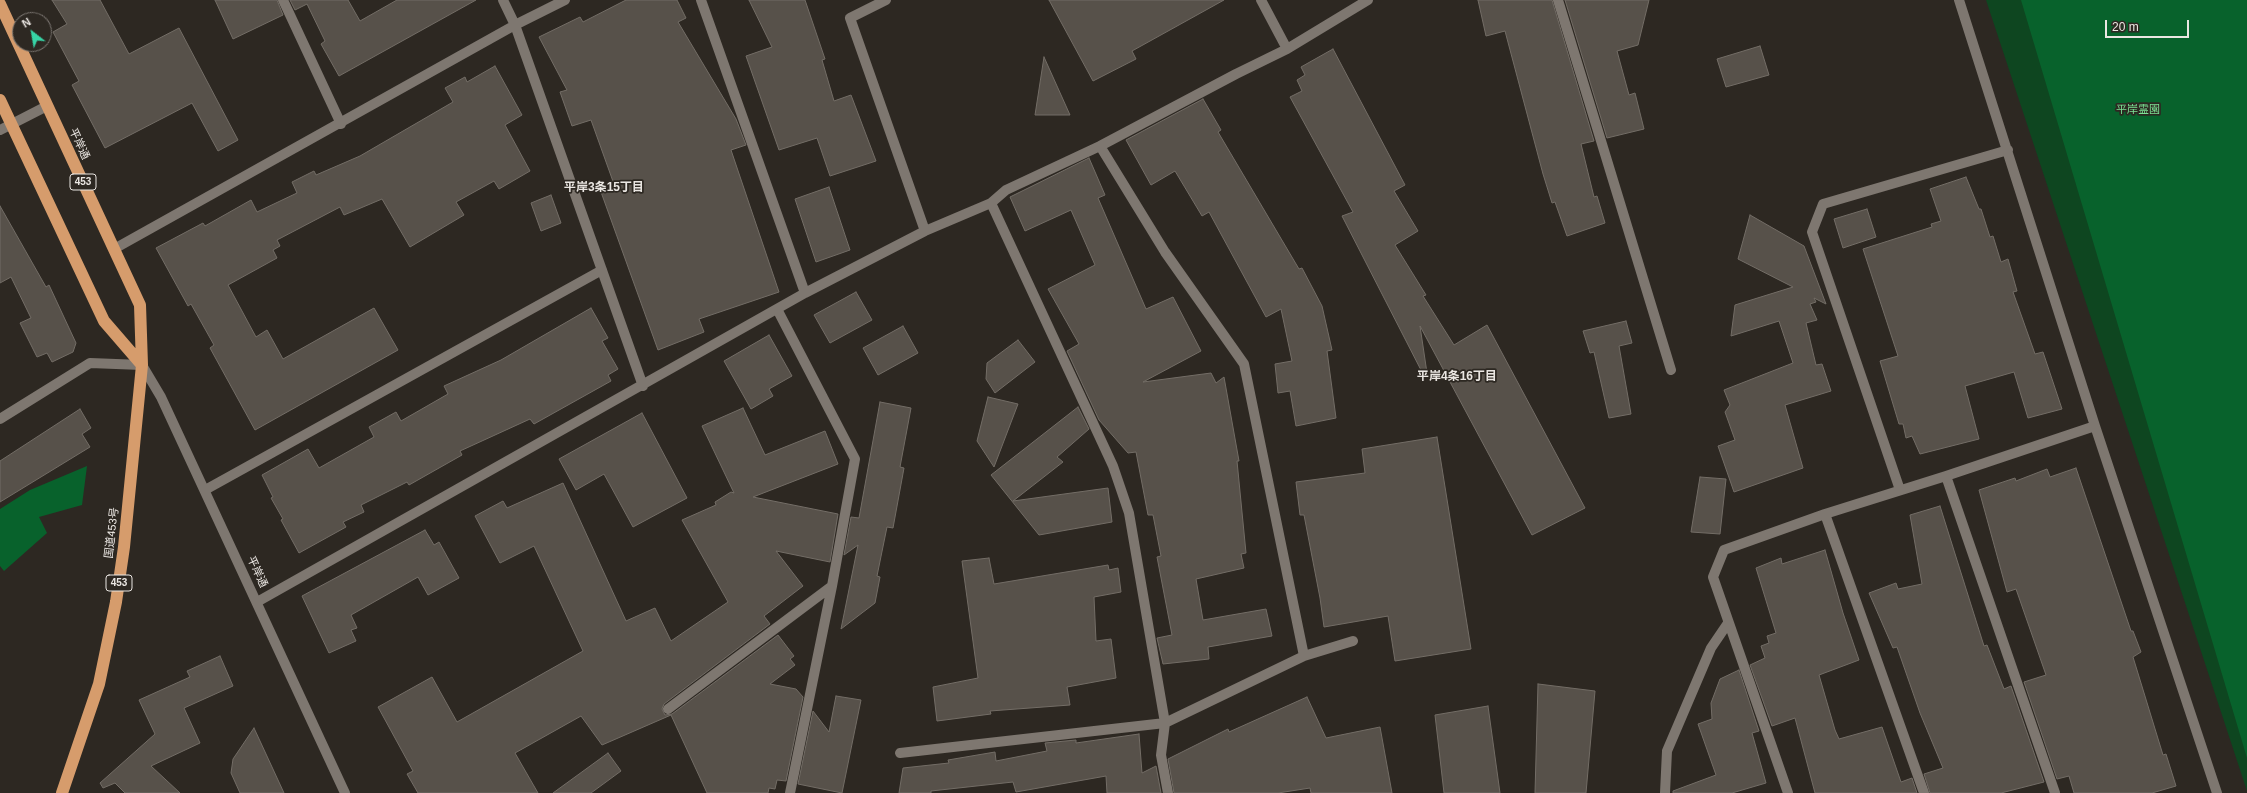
<!DOCTYPE html>
<html>
<head>
<meta charset="utf-8">
<style>
  body { margin:0 }
  #map { position:relative; width:2247px; height:793px; overflow:hidden; background:#2d2822; font-family:Helvetica,sans-serif }
  canvas { display:block }
  .north { position:absolute; left:12px; top:12px; width:40px; height:40px; box-sizing:border-box; background:#2d2822; border:1px solid #79746f; border-radius:50%; rotate:329deg; font-size:11px; font-weight:700; line-height:16px; text-align:center; color:#eae6e2 }
  .north::after { content:''; display:block; margin:auto; width:14px; height:18px; background:#37d4a6; clip-path:polygon(50% 0,100% 100%,50% 72%,0 100%) }
  .scale { position:absolute; left:2105px; top:20px; width:84px; height:18px; box-sizing:border-box; border:2px solid #eae6e2; border-top:0; padding-left:5px; font-size:12px; line-height:14px; white-space:nowrap; color:#eae6e2; -webkit-text-stroke:3px #2d2822; paint-order:stroke }
</style>
</head>
<body>
<div id="map">
<canvas width="2247" height="793"></canvas>
<div class="north">N</div>
<div class="scale">20 m</div>
</div>
<script>
const context = document.querySelector('canvas').getContext('2d');
context.lineJoin = 'round';
function paint(path, color) {
  context.fillStyle = color;
  context.fill(path, 'evenodd');
}
function toPath(rows) {
  const path = new Path2D();
  for (const r of rows) {
    path.moveTo(r[0], r[1]);
    for (let i = 2; i < r.length; i += 2) path.lineTo(r[i], r[i + 1]);
  }
  return path;
}
function trace(path, color, width, dash) {
  context.strokeStyle = color;
  context.lineWidth = width;
  context.lineCap = dash ? 'butt' : 'round';
  context.setLineDash(dash || []);
  context.stroke(path);
}
function write(font, color, halo, rows, align = 'center') {
  context.font = font + ' Helvetica,"Noto Sans JP",sans-serif';
  context.lineWidth = 3.5;
  context.setLineDash([]);
  context.textBaseline = 'middle';
  context.strokeStyle = halo;
  context.fillStyle = color;
  for (const [text, x, y, turn = 0] of rows) {
    context.save();
    context.translate(x, y);
    context.rotate((+turn || 0) * Math.PI / 180);
    context.textAlign = isNaN(turn) ? turn : align;
    if (halo) context.strokeText(text, 0, 0);
    context.fillText(text, 0, 0);
    context.restore();
  }
}
paint(toPath([
  [1986,0,2247,0,2247,791,2194,630]
]), '#0e4620');
paint(toPath([
  [2021,0,2247,0,2247,758],
  [87,466,82,505,39,517,47,533,4,571,0,566,0,509,30,490]
]), '#08622c');
const building = toPath([
  [52,0,100,0,129,54,179,28,238,140,218,151,192,103,105,148,72,85,79,81,53,32,67,24,52,0],
  [215,0,277,0,283,15,233,39,215,0],
  [290,0,348,0,360,21,397,0,476,0,339,76,321,44,325,41,307,4,295,10,290,0],
  [626,0,677,0,686,18,678,22,736,119,746,145,731,150,779,292,699,319,704,332,658,350,601,192,615,187,591,120,572,126,560,92,567,90,539,37,580,17,583,22,626,0],
  [749,0,805,0,825,59,822,60,834,101,851,95,876,161,830,176,817,138,779,150,746,56,772,47,749,0],
  [1049,0,1224,0,1132,51,1136,59,1093,81,1049,0],
  [1478,0,1552,0,1594,141,1581,144,1594,197,1597,196,1605,223,1567,236,1555,202,1552,203,1543,174,1505,31,1486,36,1478,0],
  [1565,0,1649,0,1638,45,1617,51,1629,95,1635,93,1644,129,1607,138,1565,0],
  [1760,46,1769,75,1726,87,1717,59,1760,46],
  [1333,49,1405,185,1394,191,1418,231,1395,245,1426,295,1423,296,1454,345,1487,325,1585,508,1532,535,1420,326,1427,373,1423,374,1342,216,1353,212,1290,97,1302,91,1297,80,1305,75,1301,67,1333,49],
  [1044,57,1070,115,1035,115,1044,57],
  [495,66,522,115,505,125,530,171,499,189,494,181,456,202,464,215,410,247,382,199,344,215,340,207,277,240,280,246,273,250,277,258,228,285,256,337,267,330,283,359,374,308,398,350,255,430,210,348,214,345,191,304,188,306,156,248,203,223,205,226,251,200,257,212,297,193,292,182,314,171,316,175,360,156,453,102,445,88,465,77,467,82,495,66],
  [1203,99,1221,130,1218,132,1299,269,1302,268,1322,306,1332,350,1327,351,1336,418,1296,426,1290,391,1278,393,1275,364,1292,361,1281,309,1266,317,1209,212,1202,216,1175,171,1151,185,1126,140,1203,99],
  [1089,158,1105,195,1098,198,1146,309,1173,297,1201,351,1143,382,1211,373,1216,383,1224,377,1239,461,1237,461,1246,553,1241,554,1244,568,1196,579,1203,620,1266,609,1272,636,1208,647,1209,659,1163,664,1157,638,1172,635,1157,557,1161,556,1153,515,1148,515,1136,452,1128,453,1099,420,1067,351,1079,344,1048,289,1095,265,1071,210,1025,231,1010,197,1089,158],
  [1966,177,1979,209,1981,209,1990,237,1993,236,2001,262,2008,259,2017,291,2013,292,2035,354,2043,352,2062,409,2028,418,2014,372,1965,386,1979,439,1920,454,1912,436,1906,438,1903,424,1899,424,1880,361,1898,356,1863,249,1932,227,1931,224,1941,221,1930,189,1966,177],
  [829,187,850,250,816,262,795,199,829,187],
  [551,195,561,223,541,231,531,203,551,195],
  [0,206,46,287,49,285,76,343,73,352,52,362,47,353,37,357,20,323,31,318,11,277,0,283,0,206],
  [1867,209,1876,237,1843,248,1834,219,1867,209],
  [1750,215,1804,246,1826,304,1814,298,1816,302,1810,304,1817,320,1806,323,1816,365,1822,364,1831,391,1785,405,1803,468,1734,492,1718,446,1735,440,1725,412,1730,405,1724,390,1793,363,1779,321,1731,336,1735,305,1793,287,1738,259,1750,215],
  [856,292,872,320,830,343,814,315,856,292],
  [591,308,608,338,602,341,618,369,608,375,611,381,534,424,530,419,460,451,462,455,409,485,407,482,361,505,364,512,343,522,346,527,299,553,281,520,283,519,271,498,273,497,262,475,308,449,319,468,374,437,369,427,396,412,401,421,448,394,444,386,501,360,591,308],
  [1626,321,1632,343,1619,346,1631,414,1609,418,1594,352,1590,353,1583,331,1626,321],
  [903,326,918,353,878,375,863,348,903,326],
  [769,335,792,376,769,389,773,396,751,409,724,361,769,335],
  [1018,340,1035,362,995,393,986,379,987,363,1018,340],
  [988,397,1018,404,994,467,977,441,988,397],
  [880,402,911,408,900,467,904,468,893,528,887,527,877,576,880,577,875,603,841,629,858,545,844,555,851,517,859,518,880,402],
  [1078,407,1089,429,1057,457,1063,462,1013,501,1108,488,1112,522,1039,535,991,475,1078,407],
  [743,408,765,455,825,431,838,464,753,497,838,514,830,562,776,551,803,586,764,616,770,624,664,704,662,709,665,715,672,714,778,635,794,656,790,659,795,665,770,684,796,689,803,697,786,781,777,780,775,789,769,788,768,793,707,793,671,715,602,745,581,716,515,753,538,793,418,793,407,774,413,771,378,707,432,677,457,722,583,651,534,546,500,563,475,516,503,501,507,508,563,483,626,621,655,608,671,641,728,602,682,520,716,505,715,502,731,492,734,493,702,426,743,408],
  [80,409,91,428,82,434,90,447,0,502,0,461,80,409],
  [642,413,687,498,633,527,604,474,576,490,559,459,642,413],
  [1437,437,1471,649,1395,661,1388,616,1324,627,1320,598,1304,515,1300,515,1296,482,1365,473,1362,449,1437,437],
  [2076,468,2131,631,2133,631,2141,652,2133,657,2163,755,2166,754,2176,786,2152,793,2074,793,2069,776,2057,779,2024,682,2046,675,2016,589,2007,592,1979,490,2015,478,2016,481,2047,469,2050,477,2076,468],
  [1700,477,1726,479,1720,534,1691,532,1700,477],
  [1940,506,1984,646,1987,645,2004,689,2011,686,2044,782,2001,793,1930,793,1924,774,1943,768,1920,713,1897,647,1893,648,1869,593,1896,583,1898,589,1922,584,1910,515,1940,506],
  [425,530,434,545,439,542,459,578,428,595,418,577,351,615,357,628,351,630,356,641,329,653,302,596,425,530],
  [1825,550,1843,613,1859,660,1819,675,1835,730,1839,739,1882,727,1901,782,1912,778,1917,793,1815,793,1795,718,1772,726,1750,665,1765,658,1761,646,1769,643,1767,636,1776,633,1756,568,1781,558,1782,564,1825,550],
  [989,558,994,584,1108,565,1109,570,1118,568,1121,592,1094,597,1096,641,1111,639,1116,678,1067,687,1070,705,990,711,991,714,937,721,933,687,978,678,962,561,989,558],
  [220,656,233,686,184,708,200,743,151,766,180,793,125,793,115,783,103,788,100,783,155,734,139,700,190,677,187,671,220,656],
  [1739,670,1759,731,1752,733,1766,783,1732,793,1673,793,1673,791,1716,775,1698,724,1712,719,1711,703,1720,679,1739,670],
  [1538,684,1595,691,1586,793,1535,793,1538,684],
  [836,696,861,700,842,793,798,784,813,711,829,732,836,696],
  [1307,697,1326,738,1380,727,1392,793,1311,793,1310,788,1278,793,1174,793,1168,759,1228,729,1229,732,1307,697],
  [1488,706,1500,793,1444,793,1435,715,1488,706],
  [254,728,284,793,240,793,231,773,233,759,254,728],
  [1139,734,1142,773,1156,766,1161,793,1107,793,1106,776,1016,792,1013,782,931,791,931,793,899,793,903,768,949,763,948,760,995,752,996,761,1047,751,1045,743,1076,740,1076,743,1139,734],
  [608,753,621,771,591,793,553,793,608,753]
]);
paint(building, '#57514a');
trace(building, '#736d66', 1);
trace(toPath([
  [283,0,341,124],
  [503,0,515,25,643,386],
  [701,0,805,293],
  [886,0,850,18,925,231],
  [1261,0,1287,49],
  [1558,0,1671,370],
  [1959,0,2095,426,2217,793],
  [0,130,47,106],
  [1100,146,1165,252,1244,364,1304,656],
  [991,203,1113,466,1129,513,1165,723,1161,755,1168,793],
  [114,249,515,25,565,0],
  [777,309,855,459,832,586,790,793],
  [0,419,90,363,142,365,161,397,345,793],
  [1946,476,2055,793],
  [205,490,602,270],
  [1900,490,1812,232,1823,204,2008,150],
  [1825,514,1924,793],
  [257,602,805,293,925,231,991,203,1006,190,1100,146,1236,74,1287,49,1368,0],
  [668,709,832,586],
  [900,753,1165,723,1304,656,1353,641],
  [1665,793,1667,751,1711,648,1728,623],
  [1788,793,1713,577,1724,550,1825,514,1946,476,2095,426]
]), '#7e7770', 10);
trace(toPath([
  [0,4,140,305,142,365,124,547,116,602,99,684,62,793],
  [0,100,104,321,142,365]
]), '#d69c6c', 12);
for (const [x, y, w] of [
  [83,182,26],
  [119,583,26]
]) {
  const box = new Path2D();
  box.roundRect(x - w / 2, y - 8, w, 16, 3);
  context.fillStyle = '#2d2822';
  context.fill(box);
  trace(box, '#eae6e2', 1);
}
write('bold 10px', '#eae6e2', null, [
  ["453",83,182],
  ["453",119,583]
]);
write('11px', '#7be294', '#2d2822', [
  ["平岸霊園",2138,110]
]);
write('11px', '#eae6e2', '#2d2822', [
  ["平岸通",79,144,65],
  ["国道453号",112,533,-83],
  ["平岸通",257,572,65]
]);
write('bold 12px', '#eae6e2', '#2d2822', [
  ["平岸3条15丁目",604,188],
  ["平岸4条16丁目",1457,377]
]);
</script>
</body>
</html>
